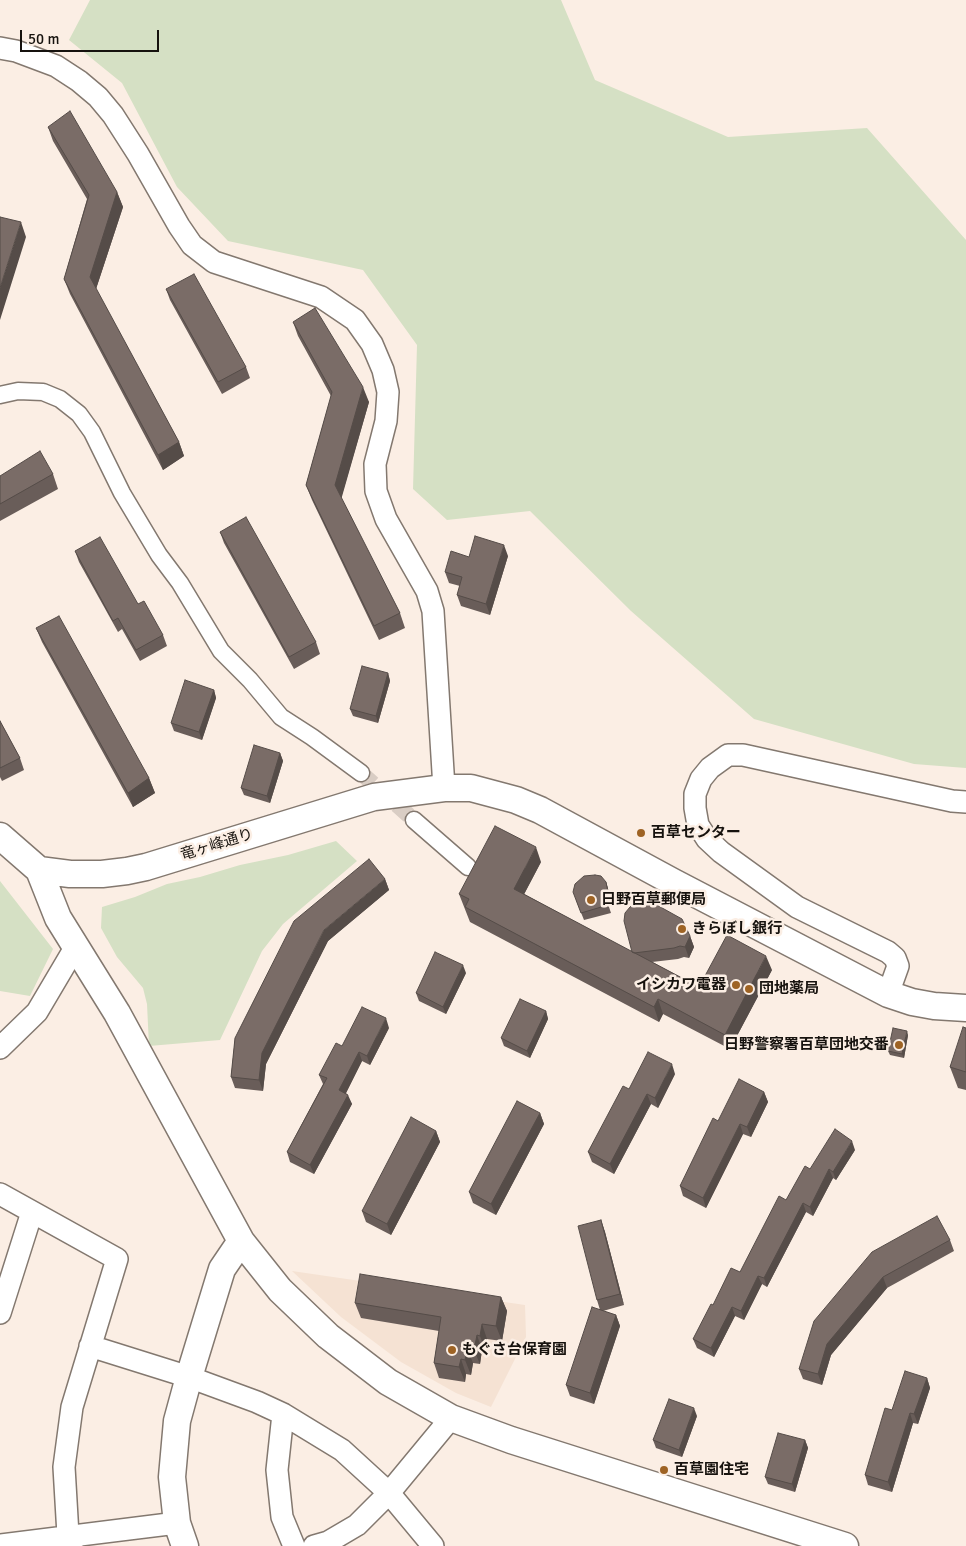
<!DOCTYPE html>
<html>
<head>
<meta charset="utf-8">
<style>
  body { margin:0 }
  #map { position:relative; width:966px; height:1546px; overflow:hidden; background:#fbeee4; font-family:Signika,sans-serif }
  canvas { display:block }
  .scale { position:absolute; left:20px; top:30px; width:139px; height:22px; box-sizing:border-box; border:2px solid #16120e; border-top:0; padding-left:6px; font-size:15px; line-height:18px; white-space:nowrap; color:#16120e; -webkit-text-stroke:4px #fbeee4; paint-order:stroke }
</style>
</head>
<body>
<div id="map">
<canvas width="966" height="1546"></canvas>
<div class="scale">50 m</div>
</div>
<script>
const context = document.querySelector('canvas').getContext('2d');
context.lineJoin = 'round';
function paint(path, color) {
  context.fillStyle = color;
  context.fill(path, 'evenodd');
}
function toPath(rows) {
  const path = new Path2D();
  for (const r of rows) {
    path.moveTo(r[0], r[1]);
    for (let i = 2; i < r.length; i += 2) path.lineTo(r[i], r[i + 1]);
  }
  return path;
}
function trace(path, color, width, dash) {
  context.strokeStyle = color;
  context.lineWidth = width;
  context.lineCap = dash ? 'butt' : 'round';
  context.setLineDash(dash || []);
  context.stroke(path);
}
function write(font, color, halo, rows, align = 'center') {
  context.font = font + ' Signika,"Noto Sans JP",sans-serif';
  context.lineWidth = 5;
  context.setLineDash([]);
  context.textBaseline = 'middle';
  context.strokeStyle = halo;
  context.fillStyle = color;
  for (const [text, x, y, turn = 0] of rows) {
    context.save();
    context.translate(x, y);
    context.rotate((+turn || 0) * Math.PI / 180);
    context.textAlign = isNaN(turn) ? turn : align;
    if (halo) context.strokeText(text, 0, 0);
    context.fillText(text, 0, 0);
    context.restore();
  }
}
paint(toPath([
  [292,1271,525,1305,526,1337,491,1407,456,1393,401,1362,341,1317]
]), '#f5e2d3');
paint(toPath([
  [90,0,561,0,595,80,728,137,867,128,966,240,966,768,914,764,754,719,631,611,530,511,447,520,413,489,417,345,363,270,228,241,177,187,122,83,69,40],
  [336,841,357,861,283,924,262,951,220,1040,149,1046,147,1004,143,988,117,957,101,928,102,907,135,897,167,884,200,877,240,865,288,855],
  [0,881,53,949,30,996,0,991]
]), '#d5e0c4');
trace(toPath([
  [361,773,414,820]
]), '#d9cdc4', 16, [16, 8]);
const pedestrian = toPath([
  [0,395,18,391,43,392,60,399,79,414,92,432,122,493,159,555,180,583,221,651,250,680,281,717,312,737,361,773],
  [414,820,468,867]
]);
const minor = toPath([
  [0,48,16,51,56,66,79,81,98,97,113,115,138,154,179,226,192,245,214,262,321,297,355,320,372,344,383,370,388,392,386,421,375,464,376,491,386,519,427,591,433,611,444,788],
  [888,994,898,966,895,958,888,952,797,907,721,852,707,839,698,825,695,808,695,794,701,779,710,768,728,755,743,755,952,801,966,802],
  [0,1048,37,1012,76,946],
  [0,1194,117,1259,72,1407,64,1467,68,1535,72,1546],
  [0,1313,32,1212],
  [90,1346,189,1377,257,1402,283,1414,342,1450,389,1493,433,1546],
  [283,1414,277,1470,282,1517,294,1546],
  [0,1545,177,1523],
  [314,1546,328,1542,357,1525,389,1493,451,1418]
]);
const tertiary = toPath([
  [0,836,39,870,70,874,102,874,127,871,146,867,374,797,444,788,471,788,516,800,540,810,673,882,888,994,912,1002,934,1006,966,1008],
  [39,870,58,918,117,1013,241,1241,280,1290,328,1336,388,1382,451,1418,511,1440,845,1546],
  [185,1546,177,1523,172,1477,177,1421,189,1377,222,1269,241,1241]
]);
trace(pedestrian, '#83786f', 19);
trace(minor, '#83786f', 24);
trace(tertiary, '#83786f', 29);
trace(pedestrian, '#fff', 16);
trace(minor, '#fff', 21);
trace(tertiary, '#fff', 26);
paint(toPath([
  [48,127,117,192,123,207,96,289,179,442,184,456,163,470,70,294,64,279,87,199,53,141],
  [166,289,246,367,250,378,222,394,170,300],
  [293,322,369,402,341,498,400,613,405,628,379,640,312,500,306,485,331,396,298,336],
  [53,474,58,489,0,521,0,476],
  [220,532,316,642,320,654,294,669,224,543],
  [75,551,138,604,163,635,167,646,140,661,122,629,118,632,79,562],
  [508,556,490,615,461,606,457,595,460,586,449,583,445,572,469,557],
  [36,628,149,778,155,793,133,807,42,642],
  [388,673,390,681,378,723,353,716,350,709],
  [214,690,216,698,202,740,174,731,171,723],
  [0,721,20,758,24,770,2,781,0,777],
  [280,753,283,761,270,803,244,795,241,788],
  [541,862,524,894,632,952,690,936,694,947,689,958,684,957,678,959,652,962,699,987,772,970,730,1049,663,1014,659,1022,470,922,459,894],
  [385,879,389,890,328,941,266,1064,263,1091,235,1088,231,1077,235,1038],
  [606,882,611,899,608,904,611,913,584,920,576,900],
  [466,973,446,1014,419,1001,416,993],
  [546,1011,548,1019,530,1058,504,1046,501,1038],
  [389,1028,370,1065,362,1061,346,1093,352,1104,314,1174,290,1162,287,1152,323,1084,319,1075],
  [966,1028,966,1090,958,1088,950,1067],
  [908,1035,904,1058,890,1055,888,1051],
  [675,1074,658,1108,651,1104,614,1174,592,1162,588,1152,629,1089],
  [764,1092,768,1102,751,1137,743,1134,706,1208,683,1196,680,1186,718,1121],
  [540,1113,544,1124,496,1215,473,1203,469,1192],
  [436,1131,440,1142,391,1235,366,1222,362,1211],
  [855,1150,836,1180,833,1178,813,1216,806,1212,767,1287,762,1284,744,1320,735,1316,714,1357,697,1348,693,1339,713,1305,740,1272,786,1200,810,1169],
  [601,1220,605,1232,624,1305,603,1311,616,1315,620,1326,594,1404,570,1396,566,1385,600,1310,597,1300],
  [950,1240,954,1251,887,1288,831,1355,822,1385,803,1379,799,1369,872,1252],
  [501,1297,507,1311,502,1341,487,1339,485,1350,482,1350,480,1364,473,1363,471,1375,466,1374,465,1382,439,1378,434,1363,439,1331,361,1318,355,1303],
  [927,1378,930,1388,918,1424,913,1423,892,1492,868,1485,865,1475,892,1410],
  [697,1416,682,1457,656,1448,653,1440],
  [805,1440,808,1448,795,1492,768,1484,765,1477]
]), '#695d59');
paint(toPath([
  [117,192,123,207,95,292,90,277],
  [21,222,26,237,0,320,0,288],
  [363,387,369,402,341,500,335,485],
  [179,442,184,456,163,470,158,455],
  [504,545,508,556,490,615,486,604],
  [388,673,390,681,378,723,376,716],
  [214,690,216,698,202,740,199,732],
  [280,753,283,761,270,803,267,796],
  [149,778,155,793,133,807,128,793],
  [536,847,541,862,519,904,514,889],
  [385,879,389,890,328,941,266,1064,263,1091,259,1080,262,1053,324,930],
  [606,882,611,899,607,904,604,896],
  [690,936,694,947,689,958,685,947],
  [766,956,772,970,730,1049,725,1035],
  [463,965,466,973,446,1014,443,1007],
  [658,999,663,1014,659,1022,654,1007],
  [546,1011,548,1019,530,1058,527,1051],
  [386,1018,389,1028,370,1065,367,1056],
  [907,1031,908,1035,904,1058,902,1054],
  [359,1052,362,1061,343,1099,339,1090],
  [672,1064,675,1074,658,1108,655,1098],
  [764,1092,768,1102,751,1137,747,1127],
  [647,1094,651,1104,614,1174,610,1164],
  [348,1095,352,1104,314,1174,310,1165],
  [540,1113,544,1124,496,1215,491,1204],
  [740,1124,743,1134,706,1208,703,1198],
  [436,1131,440,1142,391,1235,387,1224],
  [852,1141,855,1150,836,1180,833,1172],
  [829,1169,833,1178,813,1216,810,1207],
  [803,1203,806,1212,767,1287,764,1278],
  [601,1220,605,1232,624,1305,620,1294],
  [758,1276,762,1284,744,1320,741,1311],
  [883,1277,887,1288,831,1355,822,1385,818,1374,827,1344],
  [501,1297,507,1311,502,1341,496,1326],
  [732,1307,735,1316,714,1357,711,1348],
  [616,1315,620,1326,594,1404,590,1393],
  [482,1324,487,1339,485,1350,480,1336],
  [477,1335,482,1350,480,1364,474,1350],
  [467,1348,473,1363,471,1375,465,1360],
  [461,1359,466,1374,465,1382,459,1367],
  [927,1378,930,1388,918,1424,914,1414],
  [694,1408,697,1416,682,1457,679,1450],
  [910,1413,913,1423,892,1492,888,1482],
  [805,1440,808,1448,795,1492,792,1484]
]), '#554c48');
const building = toPath([
  [70,111,117,192,90,277,179,442,158,455,64,279,89,195,48,127,70,111],
  [0,217,21,222,0,288,0,217],
  [194,274,246,367,218,382,166,289,194,274],
  [315,308,363,387,335,485,400,613,374,626,306,485,332,392,293,322,315,308],
  [40,451,53,474,0,504,0,476,40,451],
  [246,517,316,642,289,657,220,532,246,517],
  [475,536,504,545,486,604,457,595,462,577,445,572,451,551,469,557,475,536],
  [100,537,138,604,144,601,163,635,136,650,118,618,113,621,75,551,100,537],
  [59,616,149,778,128,793,36,628,59,616],
  [362,666,388,673,376,716,350,709,362,666],
  [185,680,214,690,199,732,171,723,185,680],
  [0,721,20,758,0,768,0,721],
  [254,745,280,753,267,796,241,788,254,745],
  [495,826,536,847,514,889,699,987,727,935,766,956,725,1035,658,999,654,1007,465,907,469,899,459,894,495,826],
  [369,859,385,879,324,930,262,1053,259,1080,231,1077,235,1038,294,921,369,859],
  [595,875,601,876,606,882,608,892,604,896,608,905,581,913,573,892,575,884,584,876,595,875],
  [634,904,646,905,655,904,682,919,690,936,685,947,680,946,674,948,634,953,632,952,624,921,625,913,630,907,634,904],
  [435,952,463,965,443,1007,416,993,435,952],
  [520,999,546,1011,527,1051,501,1038,520,999],
  [362,1007,386,1018,367,1056,359,1052,339,1090,348,1095,310,1165,287,1152,327,1078,319,1075,336,1043,342,1046,362,1007],
  [963,1027,966,1028,966,1072,950,1067,963,1027],
  [893,1028,907,1031,902,1054,888,1051,893,1028],
  [648,1052,672,1064,655,1098,647,1094,610,1164,588,1152,623,1086,629,1089,648,1052],
  [739,1079,764,1092,747,1127,740,1124,703,1198,680,1186,713,1118,718,1121,739,1079],
  [517,1101,540,1113,491,1204,469,1192,517,1101],
  [411,1117,436,1131,387,1224,362,1211,411,1117],
  [835,1129,852,1141,833,1172,829,1169,810,1207,803,1203,764,1278,758,1276,741,1311,732,1307,711,1348,693,1339,711,1304,713,1305,731,1268,740,1272,779,1196,786,1200,805,1166,810,1169,835,1129],
  [937,1216,950,1240,883,1277,827,1344,818,1374,799,1369,814,1321,872,1252,937,1216],
  [601,1220,620,1294,597,1300,578,1226,601,1220],
  [360,1274,501,1297,496,1326,482,1324,480,1336,477,1335,474,1350,467,1348,465,1360,461,1359,459,1367,434,1363,441,1317,355,1303,360,1274],
  [592,1307,616,1315,590,1393,566,1385,592,1307],
  [905,1371,927,1378,914,1414,910,1413,888,1482,865,1475,885,1408,892,1410,905,1371],
  [669,1399,694,1408,679,1450,653,1440,669,1399],
  [778,1433,805,1440,792,1484,765,1477,778,1433]
]);
paint(building, '#7a6c67');
trace(building, '#554c48', 1);
for (const [x, y, r, color] of [
  [641,833,5,"#9e6324"],
  [591,900,5,"#9e6324"],
  [682,929,5,"#9e6324"],
  [736,985,5,"#9e6324"],
  [749,989,5,"#9e6324"],
  [899,1045,5,"#9e6324"],
  [452,1350,5,"#9e6324"],
  [664,1470,5,"#9e6324"]
]) {
  const dot = new Path2D();
  dot.arc(x, y, r, 0, 2 * Math.PI);
  context.fillStyle = color;
  context.fill(dot);
  trace(dot, '#fbeee4', 2);
}
write('bold 15px', '#16120e', '#fbeee4', [
  ["百草センター",651,833],
  ["日野百草郵便局",601,900],
  ["きらぼし銀行",692,929],
  ["イシカワ電器",726,985,"right"],
  ["団地薬局",759,989],
  ["日野警察署百草団地交番",889,1045,"right"],
  ["もぐさ台保育園",462,1350],
  ["百草園住宅",674,1470]
], 'left');
write('15px', '#16120e', '#fbeee4', [
  ["竜ヶ峰通り",217,845,-17]
]);
</script>
</body>
</html>
